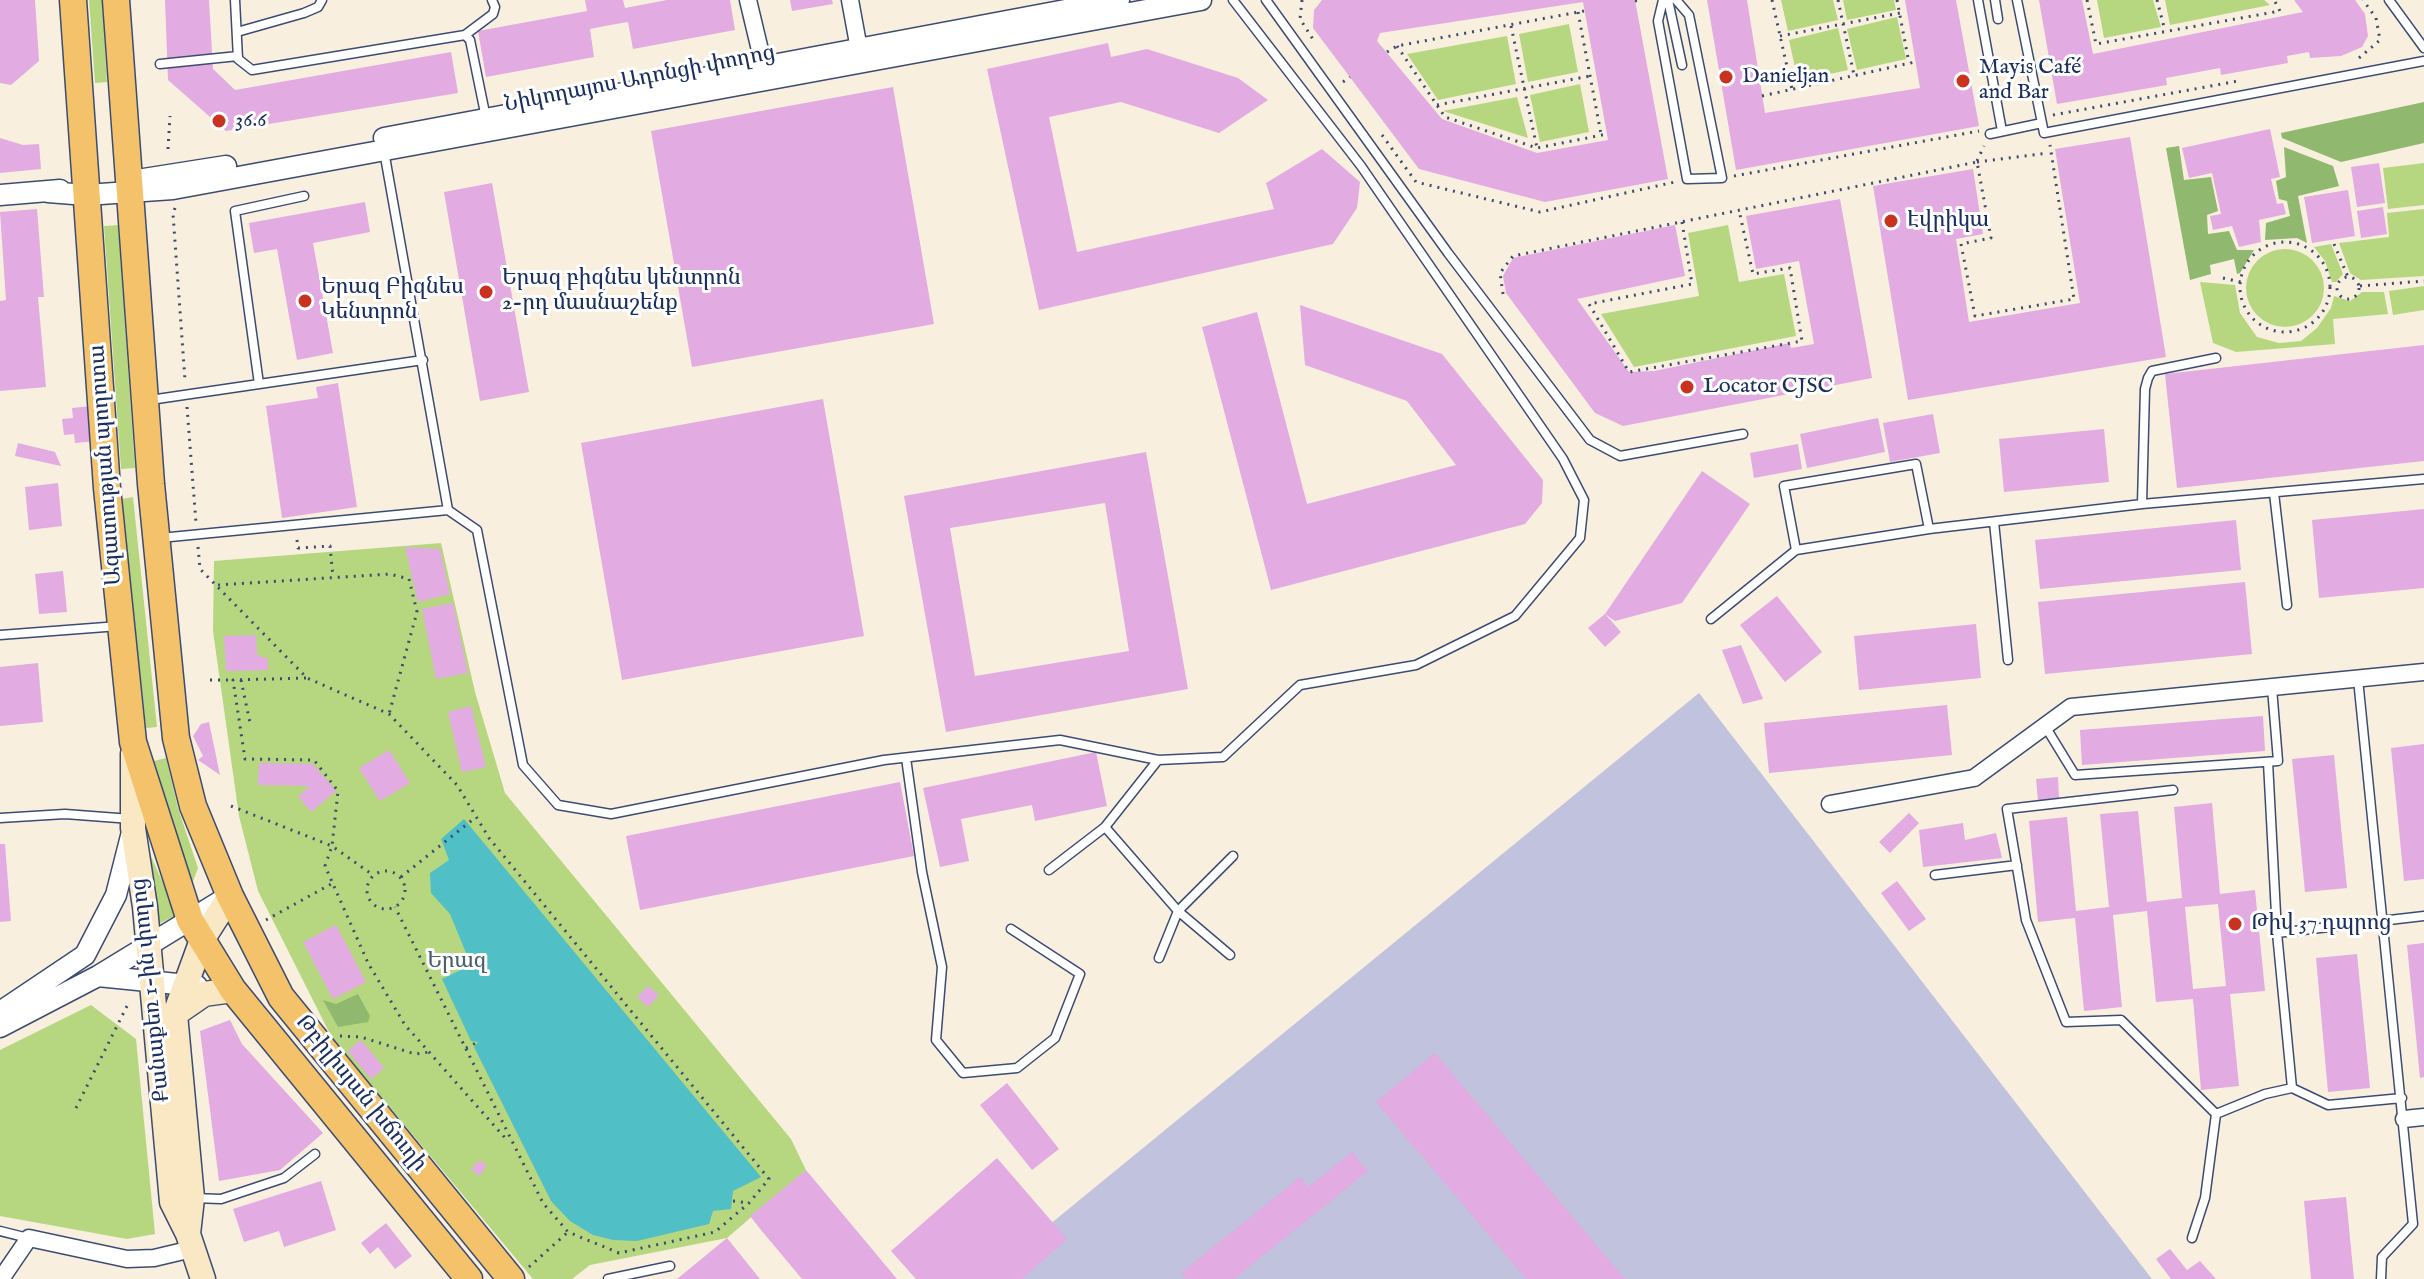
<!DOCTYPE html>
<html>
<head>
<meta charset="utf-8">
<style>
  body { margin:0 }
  canvas { display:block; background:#f8efdf }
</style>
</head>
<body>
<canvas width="2424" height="1279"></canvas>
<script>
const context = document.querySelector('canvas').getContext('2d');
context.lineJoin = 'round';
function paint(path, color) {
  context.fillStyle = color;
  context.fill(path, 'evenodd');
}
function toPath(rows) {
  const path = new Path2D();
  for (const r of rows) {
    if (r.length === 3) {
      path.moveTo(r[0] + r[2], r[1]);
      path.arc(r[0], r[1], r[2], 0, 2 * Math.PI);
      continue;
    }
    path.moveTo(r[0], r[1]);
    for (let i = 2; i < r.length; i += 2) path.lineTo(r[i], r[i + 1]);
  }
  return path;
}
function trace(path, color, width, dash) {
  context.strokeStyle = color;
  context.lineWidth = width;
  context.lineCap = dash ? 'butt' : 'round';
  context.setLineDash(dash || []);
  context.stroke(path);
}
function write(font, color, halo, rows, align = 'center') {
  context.font = font + ' "IM FELL English","Noto Serif Armenian",serif';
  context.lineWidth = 6;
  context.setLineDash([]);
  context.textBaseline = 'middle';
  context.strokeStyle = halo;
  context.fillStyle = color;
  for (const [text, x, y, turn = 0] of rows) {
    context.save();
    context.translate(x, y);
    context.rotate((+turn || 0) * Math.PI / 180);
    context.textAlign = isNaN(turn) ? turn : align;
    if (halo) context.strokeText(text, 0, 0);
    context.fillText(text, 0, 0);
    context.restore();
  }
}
paint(toPath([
  [1699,693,2152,1279,983,1279]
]), '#c1c2dd');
paint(toPath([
  [89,0,102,0,107,82,95,83],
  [1781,0,1833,0,1838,20,1788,31],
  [1843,0,1894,0,1896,10,1847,20],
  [2097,0,2153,0,2161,27,2104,38],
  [2165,0,2264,0,2270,5,2170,25],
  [1897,17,1906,59,1857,70,1847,29],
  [1569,24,1578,72,1528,82,1519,34],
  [1838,28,1848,70,1798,81,1789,40],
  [1507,36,1516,84,1438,100,1407,54],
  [1580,84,1589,132,1540,142,1530,95],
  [1517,97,1528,138,1443,111],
  [2424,163,2424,205,2388,209,2383,168],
  [2424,209,2424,276,2361,280,2350,273,2339,243,2389,237,2387,213],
  [118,225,135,468,121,469,104,226],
  [1728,225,1739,282,1784,274,1796,336,1634,367,1601,314,1699,296,1688,233],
  [2331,244,2343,274,2336,282,2332,282,2325,261,2314,247],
  [2285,288,39],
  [2200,282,2235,285,2240,313,2257,337,2279,343,2301,341,2317,328,2331,308,2334,296,2350,301,2362,292,2384,292,2388,314,2333,319,2335,344,2236,352,2213,343],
  [2424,286,2424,310,2393,315,2389,291],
  [133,497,157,727,146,728,122,499],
  [441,543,475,692,505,793,791,1139,806,1170,727,1238,590,1265,572,1279,533,1279,332,1038,258,891,239,816,213,631,214,561],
  [166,758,178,808,198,868,192,884,154,761],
  [147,847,177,915,154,926],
  [91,1005,136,1039,155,1234,127,1239,0,1216,0,1050]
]), '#b6d77f');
paint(toPath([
  [2424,102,2424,143,2341,162,2282,138,2281,133],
  [2179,146,2184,180,2211,177,2218,211,2207,215,2208,234,2229,231,2237,250,2254,250,2240,273,2237,274,2234,259,2210,265,2211,274,2190,280,2166,148],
  [2284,147,2333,166,2339,186,2298,196,2307,243,2297,238,2265,240,2266,223,2290,216,2287,201,2279,199,2276,181,2286,177],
  [358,994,370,1016,368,1022,338,1027,323,1000,336,1004]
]), '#90b86e');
paint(toPath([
  [464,819,761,1177,733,1191,731,1209,713,1211,709,1224,637,1241,613,1240,593,1235,570,1221,551,1201,474,1047,478,1042,471,1041,442,979,471,965,450,914,431,893,430,873,449,860,441,839]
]), '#50bfc6');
paint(toPath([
  [0,0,35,0,39,61,11,85,0,83],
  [165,0,209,0,213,69,235,90,451,52,458,93,226,131,168,80],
  [585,0,623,0,625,8,667,0,730,0,735,30,633,49,628,22,610,25,590,29,594,57,486,77,478,31,587,11],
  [790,0,832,0,833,4,792,11],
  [1322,0,1635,0,1668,179,1545,202,1419,169,1313,28,1314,10],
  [1583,2,1608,140,1537,153,1442,119,1377,41,1380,33],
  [1707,0,1747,0,1765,113,1920,88,1905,0,1956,0,1979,126,1736,170],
  [2039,0,2082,0,2093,54,2303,12,2294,0,2355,0,2365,14,2368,36,2362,47,2341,56,2310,58,2309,52,2287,56,2288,63,2221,75,2220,68,2166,78,2167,85,2057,104],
  [1108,43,1111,57,1147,49,1238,78,1268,100,1219,133,1121,102,1049,117,1077,252,1274,209,1266,183,1322,149,1360,182,1357,208,1333,244,1039,310,987,69],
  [893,87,934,324,692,367,651,131],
  [2270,129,2280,177,2271,179,2277,204,2283,203,2286,214,2259,220,2261,242,2239,247,2232,226,2213,230,2210,216,2221,214,2212,173,2189,178,2182,148],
  [2130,137,2166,357,1908,400,1873,186,1973,169,1983,234,1956,239,1969,322,2080,303,2055,149],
  [0,138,23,145,39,144,41,169,0,173],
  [2379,163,2385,203,2357,207,2351,167],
  [492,183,529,392,480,401,444,192],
  [2348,190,2355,236,2312,243,2304,197],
  [1840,199,1872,378,1623,426,1595,413,1506,293,1503,276,1513,258,1675,225,1685,276,1577,299,1629,372,1654,371,1790,343,1791,348,1814,344,1799,261,1756,269,1746,216],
  [365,202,370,232,313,243,333,353,297,360,277,249,254,253,249,223],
  [2383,207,2387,234,2361,238,2357,211],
  [37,209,44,297,38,297,46,387,0,391,0,301,6,300,0,212],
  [1300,305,1442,354,1543,480,1542,503,1525,524,1271,590,1202,327,1257,312,1307,504,1456,465,1407,401,1305,365],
  [2424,345,2424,461,2177,488,2165,374],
  [338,383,357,507,282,518,266,406,318,398,316,387],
  [823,399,864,636,622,680,581,443],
  [92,406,96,441,75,443,74,434,64,435,62,419,73,418,72,408],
  [1933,414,1940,453,1890,462,1883,423],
  [1878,418,1885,452,1807,468,1800,434],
  [2104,429,2109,482,2004,492,1999,439],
  [18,443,55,452,61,466,15,456],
  [1798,444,1802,469,1754,478,1750,453],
  [1146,452,1188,689,946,732,904,496],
  [1105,503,1129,651,975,676,950,528],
  [1702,471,1750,504,1682,603,1615,621,1605,614],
  [58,483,62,526,29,530,25,487],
  [2424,509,2424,588,2319,598,2312,520],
  [2236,520,2241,570,2040,589,2035,540],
  [405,547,440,549,450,594,418,602],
  [63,571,67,612,39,614,35,574],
  [2245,582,2252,654,2045,674,2038,602],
  [1777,596,1822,652,1785,682,1740,625],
  [453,603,468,673,436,679,422,609],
  [1605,614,1621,632,1605,647,1588,628],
  [1976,624,1981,678,1859,690,1854,636],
  [256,635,257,655,268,659,268,670,226,671,224,636],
  [1741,645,1763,699,1743,704,1722,650],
  [38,663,43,722,0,726,0,667],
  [1947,705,1952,755,1769,773,1764,723],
  [471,706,486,767,462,772,448,712],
  [2263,716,2265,751,2082,765,2080,730],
  [209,722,220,775,198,760,203,756,193,736,201,724],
  [2424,744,2424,879,2404,881,2391,748],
  [389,750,410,783,380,801,359,768],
  [1096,752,1107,806,1035,821,1032,805,961,819,969,861,940,867,923,788],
  [2334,755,2347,888,2305,892,2292,759],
  [259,763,313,764,336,791,311,812,298,796,310,786,258,785],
  [2058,777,2059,799,2038,801,2036,779],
  [900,782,914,856,640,910,626,836],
  [2212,803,2220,894,2255,890,2265,991,2230,994,2239,1086,2201,1090,2193,999,2156,1002,2147,911,2113,915,2122,1007,2084,1011,2075,918,2038,922,2029,821,2067,817,2076,911,2109,907,2100,814,2138,811,2147,902,2182,898,2174,807],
  [2218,904,2226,986,2193,989,2185,907],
  [1909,813,1919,823,1890,853,1879,842],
  [1963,823,1965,840,1996,833,2002,858,1923,867,1919,830],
  [0,844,5,844,11,921,0,922],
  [1897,881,1926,919,1909,931,1881,893],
  [336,925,366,982,333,999,303,942],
  [2424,943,2424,1077,2420,1078,2407,945],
  [2357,954,2370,1088,2328,1092,2316,958],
  [648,986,659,995,648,1007,637,997],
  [230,1020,242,1044,323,1133,280,1170,219,1181,200,1031],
  [361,1040,384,1068,371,1079,348,1051],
  [1435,1053,1625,1279,1526,1279,1376,1102],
  [1007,1083,1059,1149,1032,1170,980,1105],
  [1352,1152,1368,1171,1234,1279,1186,1279,1181,1273,1300,1177,1308,1187],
  [997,1158,1067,1239,1022,1279,916,1279,891,1251],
  [480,1160,487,1166,479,1176,471,1169],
  [806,1170,897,1279,802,1279,761,1230,750,1216],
  [321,1181,336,1230,284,1247,279,1231,244,1242,233,1209],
  [2346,1197,2354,1279,2311,1279,2304,1201],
  [386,1223,412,1256,395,1269,378,1247,370,1254,361,1243],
  [727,1238,760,1279,677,1279],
  [2170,1249,2187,1270,2200,1261,2216,1279,2171,1279,2156,1259]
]), '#e2abe2');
const service = toPath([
  [235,0,238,59,252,70,465,35,470,40,486,118],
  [1266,0,1448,253,1590,440,1620,456,1743,434],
  [1663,0,1658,21,1687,179,1722,178,1689,15,1676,0],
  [1668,0,1682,65],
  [1978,0,2002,131],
  [1995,0,1998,19],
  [2017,0,2044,133,2424,61],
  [2389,0,2424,48],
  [237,32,304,13,318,7,322,0],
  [465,35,493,14,495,7,492,0],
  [160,64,238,56],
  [1990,134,2042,123],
  [259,384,235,211,304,196],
  [150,400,423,360],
  [2274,493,2287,605],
  [2142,504,2145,389,2148,378,2152,371,2216,358],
  [448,510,477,530,523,765,558,805,611,814,884,760,1060,740,1158,760,1223,757,1300,685,1416,665,1515,616,1580,538,1584,500,1563,459,1361,166,1233,0],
  [1994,522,2008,660],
  [160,538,448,510,384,151],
  [1796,550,1784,486,1916,464,1929,529],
  [1711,619,1796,550,1929,529,2142,504,2424,479],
  [0,635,119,626],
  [2358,679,2413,1224,2382,1257,2381,1279],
  [2045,726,2075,775,2278,761,2272,688],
  [906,758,922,872,942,967,936,1040,963,1073,1017,1068,1055,1038,1080,974,1011,929],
  [2268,762,2277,933,2424,916],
  [2173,790,2007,809,2026,920,2066,1022,2121,1020,2216,1114],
  [0,818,65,814,131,819],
  [1105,827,1178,911,1230,955],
  [1049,870,1105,827,1158,760],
  [1935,875,2017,865],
  [2277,933,2292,1088,2328,1105,2402,1098],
  [1159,958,1178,911,1233,856],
  [193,1198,221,1199,284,1178,315,1154],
  [0,1231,28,1238],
  [2192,1238,2205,1198,2216,1114,2265,1094,2292,1088],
  [608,1279,670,1266]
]);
const minor = toPath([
  [748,0,764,67],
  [850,0,859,49],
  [1830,804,1974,778,2071,707,2424,672],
  [2404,1119,2424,1117],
  [1,1279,29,1238,127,1259,154,1258,192,1249]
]);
const tertiary = toPath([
  [384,138,1119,0],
  [131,181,226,166],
  [48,192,86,195,173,189,1201,0],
  [0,195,60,190],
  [98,976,197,986],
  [0,1012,85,955,116,895,131,836],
  [0,1027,98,976,229,896]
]);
const secondary = toPath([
  [133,754,133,828,145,907,172,1202,188,1234,203,1279],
  [175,1014,204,994,233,990],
  [188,1234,192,1198,175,1014,202,940,230,896]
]);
const primary = toPath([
  [73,0,107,488,133,742,190,920,233,990,469,1279],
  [116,0,151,484,176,738,193,806,230,896,281,997,511,1279]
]);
trace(service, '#3c4c71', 11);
trace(minor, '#3c4c71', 19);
trace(tertiary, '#3c4c71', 23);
trace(secondary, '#3c4c71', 27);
trace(primary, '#3c4c71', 29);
trace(toPath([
  [1302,0,1300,19,1314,41],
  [1772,0,1792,89],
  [1838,0,1854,75],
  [1897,0,1909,63],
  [2087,0,2096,44,2280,11,2274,0],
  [2157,0,2165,31],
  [1635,1,1640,0],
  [1578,12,1601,134],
  [1511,26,1537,148],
  [1780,36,1900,13],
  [1397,46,1445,117,1537,148,1607,134],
  [1387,52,1397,46,1584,11],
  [2359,58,2380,40,2376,18,2363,0],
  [1343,82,1350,77],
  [1762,96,1915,62],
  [1437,105,1590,76],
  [2053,115,2238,81],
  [1382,135,1416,182,1540,212,1675,182],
  [168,149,170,116],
  [1977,161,1984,146],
  [1977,162,2048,153],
  [1734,176,1979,131],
  [175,208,173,214,185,380],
  [1682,222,1692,284,1589,304,1629,372,1802,341,1790,268,1753,274,1739,210],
  [2285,287,45],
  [2334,244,2348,277],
  [2348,288,11],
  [2223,278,2241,282],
  [2360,286,2424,281],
  [1503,294,1500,273,1513,256,1977,162,1991,238,1961,244,1975,316,2074,299,2050,145],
  [187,407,196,523],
  [297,540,298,548,330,546,333,577],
  [198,547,200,569,307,678,389,714,457,785,489,838,769,1179,749,1203,715,1232,619,1253,568,1232,543,1203,395,907],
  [218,585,390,574,409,579,417,612,389,714],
  [306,678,233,680,245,759,314,760,338,791,332,846,373,875],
  [210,680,233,680],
  [241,680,250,723],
  [231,806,332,846,325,866,368,963,405,1025,507,1140],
  [386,890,19],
  [401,877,476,817],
  [266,920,333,883],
  [340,1036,361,1037,415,1054,430,1052],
  [466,1048,478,1042],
  [76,1108,127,1006],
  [733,1201,749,1203],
  [529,1267,568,1232]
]), '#3c4c71', 3, [2, 6]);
trace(service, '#fff', 8);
trace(minor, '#fff', 16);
trace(tertiary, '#fff', 20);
trace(secondary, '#fae7c3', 24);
trace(primary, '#f3c26a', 26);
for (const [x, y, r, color] of [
  [1726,77,8,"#c8321e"],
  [1963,81,8,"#c8321e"],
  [219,121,8,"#c8321e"],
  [1891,221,8,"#c8321e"],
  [486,292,8,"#c8321e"],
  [305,301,8,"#c8321e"],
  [1687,387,8,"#c8321e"],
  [2235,924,8,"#c8321e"]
]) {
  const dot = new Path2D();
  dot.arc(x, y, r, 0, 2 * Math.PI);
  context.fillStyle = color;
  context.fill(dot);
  trace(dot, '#fff', 3);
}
write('22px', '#1b2f5e', '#fff', [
  ["Mayis Café",1979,68],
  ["and Bar",1979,93],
  ["Danieljan",1742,77],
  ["36.6",235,121],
  ["Էվրիկա",1907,221],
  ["Երազ բիզնես կենտրոն",502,279],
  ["2-րդ մասնաշենք",502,304],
  ["Երազ Բիզնես",321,288],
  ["Կենտրոն",321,313],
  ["Locator CJSC",1703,387],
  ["Թիվ 37 դպրոց",2251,924]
], 'left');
write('22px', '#1b2f5e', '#fff', [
  ["Նիկողայոս Ադոնցի փողոց",640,80,-11],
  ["Ազատության պողոտա",107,465,-94],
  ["Քանաքեռ 1-ին փողոց",152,990,-96],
  ["Թբիլիսյան խճուղի",360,1094,51]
]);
write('22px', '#4a6168', '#fff', [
  ["Երազ",457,962]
]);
</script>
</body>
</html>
